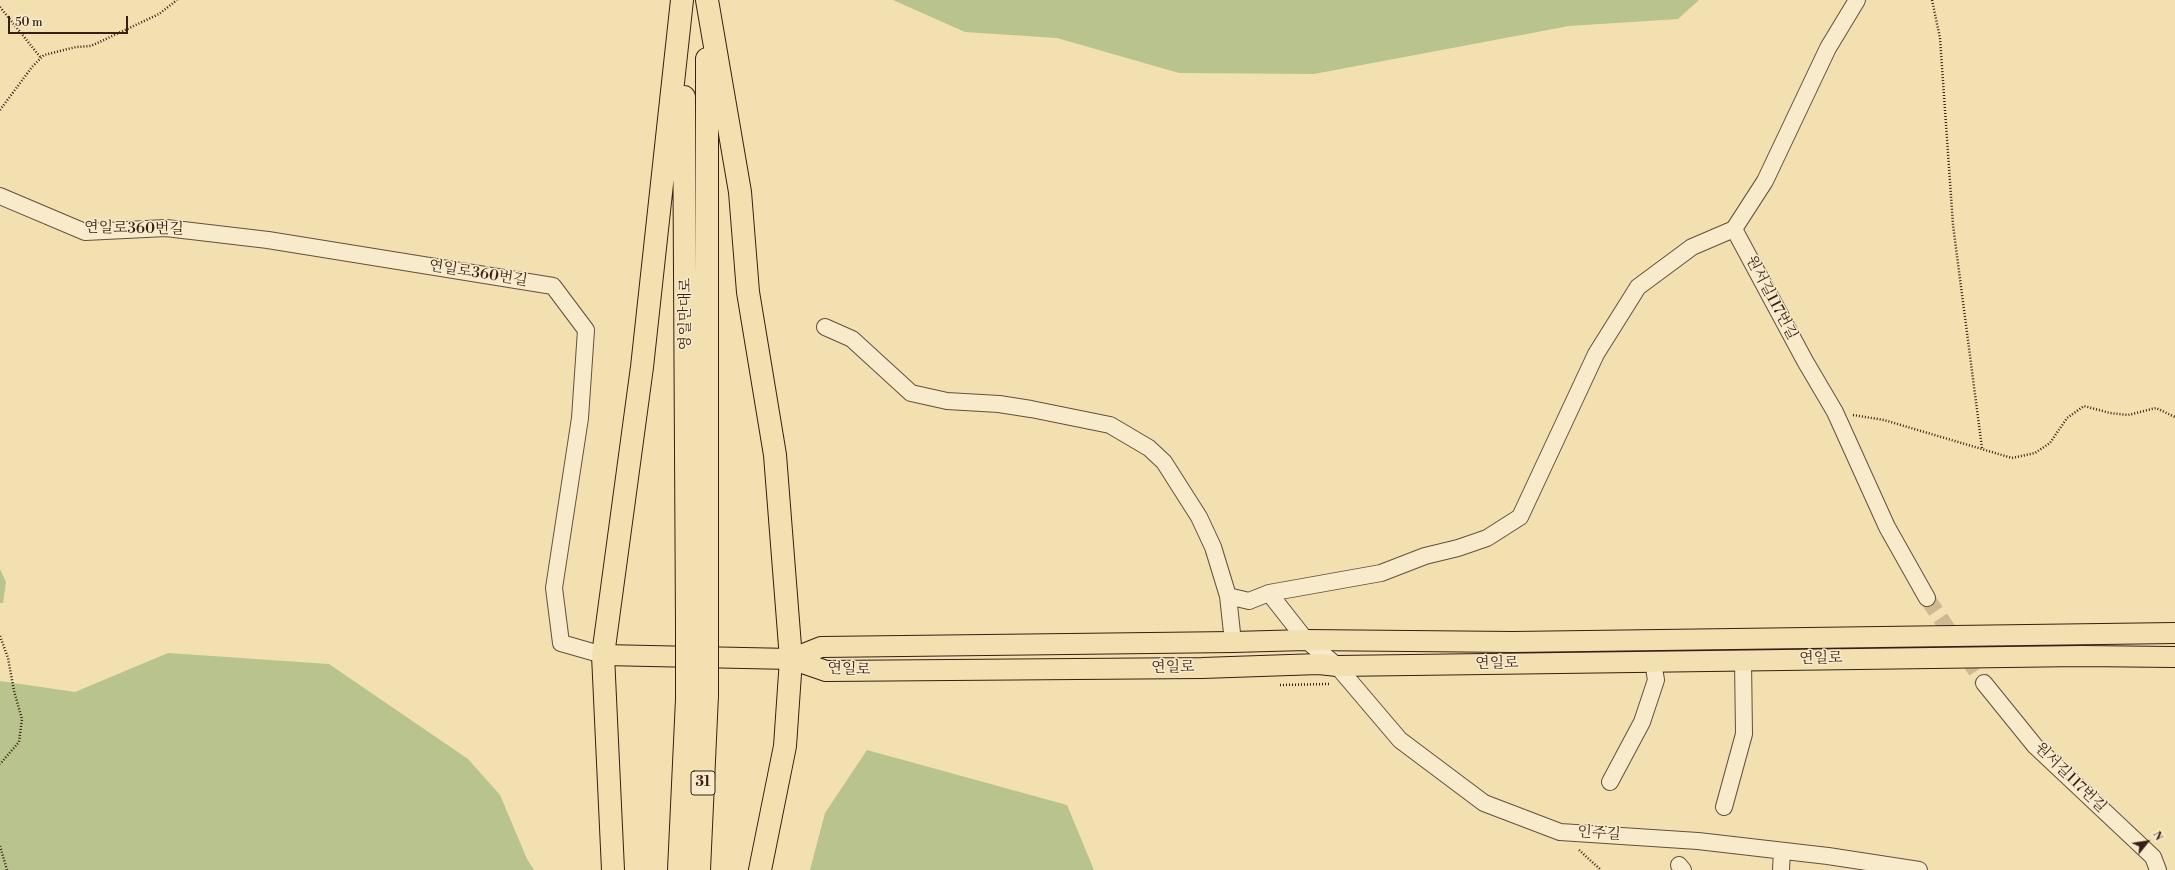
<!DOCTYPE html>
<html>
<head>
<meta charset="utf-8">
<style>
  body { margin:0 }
  #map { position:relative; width:2175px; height:870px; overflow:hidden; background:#f2e0b1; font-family:"Libre Bodoni",serif }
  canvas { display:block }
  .north { position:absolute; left:2127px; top:822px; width:40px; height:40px; -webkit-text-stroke:3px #f7ebcc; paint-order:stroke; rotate:60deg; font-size:11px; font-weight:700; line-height:16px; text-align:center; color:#381e14 }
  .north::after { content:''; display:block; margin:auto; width:14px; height:18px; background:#381e14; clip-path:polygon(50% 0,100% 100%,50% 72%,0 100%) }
  .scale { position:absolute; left:8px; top:16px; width:120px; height:18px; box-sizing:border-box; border:2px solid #381e14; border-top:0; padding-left:5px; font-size:12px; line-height:14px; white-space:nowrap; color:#381e14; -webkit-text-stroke:3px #f7ebcc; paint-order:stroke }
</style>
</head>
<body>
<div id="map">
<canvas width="2175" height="870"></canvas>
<div class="north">N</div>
<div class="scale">50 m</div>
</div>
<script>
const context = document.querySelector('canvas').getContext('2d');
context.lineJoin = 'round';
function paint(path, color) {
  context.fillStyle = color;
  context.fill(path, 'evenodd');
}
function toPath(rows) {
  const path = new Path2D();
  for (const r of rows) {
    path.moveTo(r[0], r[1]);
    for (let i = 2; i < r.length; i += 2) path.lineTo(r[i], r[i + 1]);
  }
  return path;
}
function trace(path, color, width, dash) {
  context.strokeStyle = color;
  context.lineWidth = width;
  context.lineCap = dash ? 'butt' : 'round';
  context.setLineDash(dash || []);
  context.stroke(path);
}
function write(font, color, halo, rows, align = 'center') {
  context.font = font + ' "Libre Bodoni","Noto Serif KR",serif';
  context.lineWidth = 3;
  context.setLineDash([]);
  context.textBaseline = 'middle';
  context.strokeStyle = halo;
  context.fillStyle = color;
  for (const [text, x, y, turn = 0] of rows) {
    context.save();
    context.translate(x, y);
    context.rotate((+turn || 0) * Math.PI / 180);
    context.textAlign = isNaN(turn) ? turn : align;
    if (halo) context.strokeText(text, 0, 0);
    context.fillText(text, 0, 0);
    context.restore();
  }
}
paint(toPath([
  [893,0,1699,0,1678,19,1569,26,1314,74,1179,73,1057,38,965,32],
  [0,569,6,582,3,603,0,603],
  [168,653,329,664,468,759,500,795,527,859,534,870,0,870,0,681,75,692],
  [867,750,1067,805,1094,870,810,870,825,813]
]), '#b8c38d');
trace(toPath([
  [1927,598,1984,683]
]), '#cdb992', 16, [16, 8]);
const minor = toPath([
  [1857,0,1828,48,1765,181,1734,229,1805,361,1835,412,1887,527,1927,598],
  [0,196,85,232,166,228,268,240,553,286,586,330,580,418,554,588,561,643,603,655],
  [825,327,852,339,911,393,947,401,999,404,1031,409,1110,425,1149,448,1164,462,1199,517,1213,547,1228,596,1233,642],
  [1269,593,1306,640,1337,666,1400,740,1484,803,1560,832,1698,841,1828,856,1919,870],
  [1228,596,1249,601,1269,593,1381,573,1425,556,1458,548,1487,538,1520,517,1596,354,1638,287,1692,247,1734,229],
  [1984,683,2035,746,2153,857,2158,870],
  [1610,782,1642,722,1656,680,1653,662],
  [1724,807,1744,734,1743,660],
  [1679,865,1683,870],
  [1781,870,1782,851]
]);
const major = toPath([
  [2175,633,1513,642,1306,640,1233,642,821,647,791,659,826,671,1202,668,1319,664,1337,666,2081,656,2175,657],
  [603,655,791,659]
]);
const highway = toPath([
  [707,0,740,192,748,292,775,455,791,659,785,746,760,870],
  [707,59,707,626],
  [684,97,687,627],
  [613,870,603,655,642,367,682,0],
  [679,870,687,699],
  [699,870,707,695]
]);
trace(minor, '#664e3b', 18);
trace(major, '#381e14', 22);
trace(highway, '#381e14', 24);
trace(toPath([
  [1932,0,1940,38,1953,225,1982,448],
  [0,7,41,58],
  [0,110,32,67,44,55,76,47,91,46,159,14,177,0],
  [1853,415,1884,420,2012,458,2035,453,2050,443,2067,418,2084,406,2110,413,2128,415,2156,408,2175,417],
  [0,636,8,658,14,691,22,719,19,742,0,764],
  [1280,685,1329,684],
  [0,846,7,870],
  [1579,850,1601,870]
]), '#381e14', 2.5, [1, 2]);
trace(minor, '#f7ebcc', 16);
trace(major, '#f2e0b1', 20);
trace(highway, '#f2e0b1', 22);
const highwayBridge = toPath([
  [707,626,707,695],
  [687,699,687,627]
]);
trace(highwayBridge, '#381e14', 24, []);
trace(highwayBridge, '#f2e0b1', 22);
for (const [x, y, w] of [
  [703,783,24]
]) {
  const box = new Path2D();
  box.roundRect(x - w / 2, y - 12, w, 24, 3);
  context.fillStyle = '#f7ebcc';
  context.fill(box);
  trace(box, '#381e14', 1);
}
write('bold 14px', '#381e14', null, [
  ["31",703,783]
]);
write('15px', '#381e14', '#f7ebcc', [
  ["연일로360번길",134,229,1],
  ["연일로360번길",478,274,9],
  ["원서길117번길",1771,298,62],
  ["영일만대로",686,314,-90],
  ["연일로",1821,659,-1],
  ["연일로",1497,664,-1],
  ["연일로",1173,668,-1],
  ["연일로",849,670,2],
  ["원서길117번길",2070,778,44],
  ["인주길",1599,834,4]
]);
</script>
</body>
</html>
